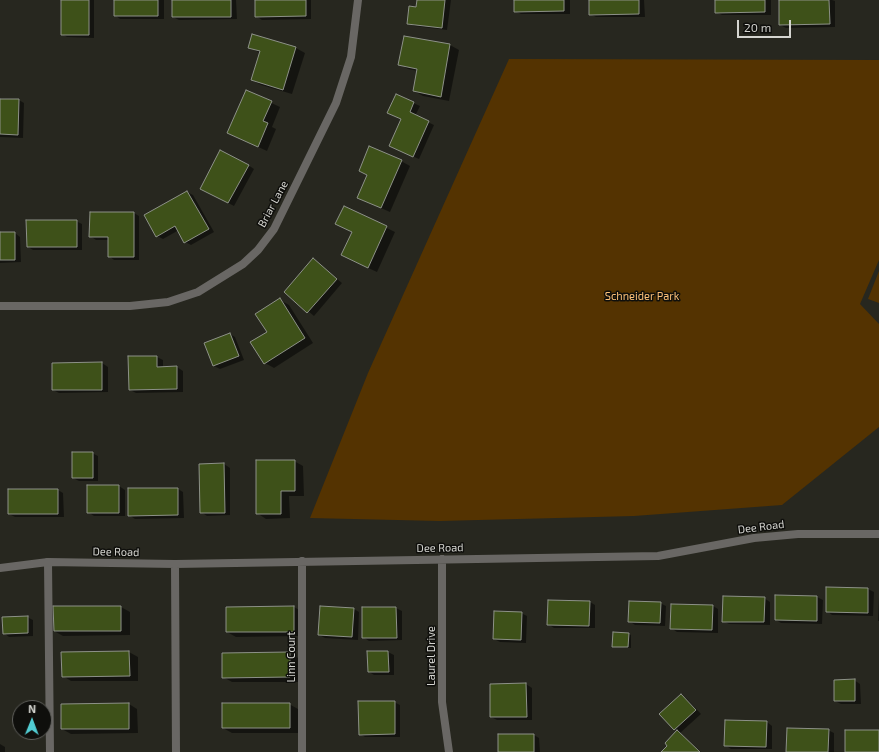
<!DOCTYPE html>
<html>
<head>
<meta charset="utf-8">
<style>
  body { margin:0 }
  #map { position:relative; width:879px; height:752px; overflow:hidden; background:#27271f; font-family:"Exo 2",sans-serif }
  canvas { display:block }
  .north { position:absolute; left:12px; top:700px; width:40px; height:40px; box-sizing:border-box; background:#0f0f0c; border:1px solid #5e5e5a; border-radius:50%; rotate:1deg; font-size:11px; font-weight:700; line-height:16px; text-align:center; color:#d5d5d0 }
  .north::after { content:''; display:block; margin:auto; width:14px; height:18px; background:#51ccd2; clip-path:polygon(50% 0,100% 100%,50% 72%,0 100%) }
  .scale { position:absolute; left:737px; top:20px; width:54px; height:18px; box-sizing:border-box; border:2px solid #d5d5d0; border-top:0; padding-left:5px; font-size:12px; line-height:14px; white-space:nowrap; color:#d5d5d0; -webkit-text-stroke:3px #0f0f0c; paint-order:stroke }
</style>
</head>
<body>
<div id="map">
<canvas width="879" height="752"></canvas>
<div class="north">N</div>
<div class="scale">20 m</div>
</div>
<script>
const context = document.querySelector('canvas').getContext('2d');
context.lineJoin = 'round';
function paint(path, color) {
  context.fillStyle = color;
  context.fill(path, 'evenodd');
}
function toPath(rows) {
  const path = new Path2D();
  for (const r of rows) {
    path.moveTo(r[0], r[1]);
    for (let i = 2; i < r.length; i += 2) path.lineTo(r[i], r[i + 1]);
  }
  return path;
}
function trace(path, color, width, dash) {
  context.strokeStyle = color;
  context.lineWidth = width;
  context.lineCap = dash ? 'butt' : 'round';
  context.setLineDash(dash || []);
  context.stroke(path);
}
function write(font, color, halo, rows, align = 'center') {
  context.font = font + ' "Exo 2",sans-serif';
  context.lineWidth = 3;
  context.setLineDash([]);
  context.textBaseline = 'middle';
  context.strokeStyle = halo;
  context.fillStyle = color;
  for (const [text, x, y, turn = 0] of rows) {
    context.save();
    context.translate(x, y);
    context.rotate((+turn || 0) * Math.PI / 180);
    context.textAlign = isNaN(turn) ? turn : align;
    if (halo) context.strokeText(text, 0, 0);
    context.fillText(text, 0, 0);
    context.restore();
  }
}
paint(toPath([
  [509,59,879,60,879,260,860,304,879,324,879,427,782,505,634,516,440,521,310,518,368,373],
  [879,271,879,303,868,299]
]), '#543301');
paint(toPath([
  [62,0,94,0,94,38,67,37,62,34],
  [115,0,164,0,164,19,120,19,115,15],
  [173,0,236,0,237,19,179,20,173,17],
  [256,0,311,0,311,19,262,20,256,16],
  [418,0,451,0,447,30,414,26,408,23,417,9],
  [515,0,570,0,570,14,521,14,515,11],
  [590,0,644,0,645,17,596,17,590,14],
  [716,0,771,0,771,15,722,15,716,12],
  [780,0,832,0,835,1,835,27,786,28,780,25],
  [253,35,296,48,305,53,292,94,261,85,252,80,260,53,249,47],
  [405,37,450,45,459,50,449,101,423,96,414,91,418,71,408,69,399,64],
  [246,91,280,107,272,127,276,129,267,151,228,133],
  [396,95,420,106,415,116,434,125,419,159,396,149,402,119],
  [0,100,19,100,24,103,23,138,0,137],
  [401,161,410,166,390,212,358,198],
  [248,165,254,169,234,206,207,192],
  [187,192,193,195,214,232,191,245,185,242,179,230,163,239,157,236],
  [344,207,395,232,377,272,351,260,353,232],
  [134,213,139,216,139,260,114,260,109,256,109,240,96,240,90,236],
  [76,221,82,224,82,250,33,250,28,247],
  [0,233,15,233,20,237,21,262,0,263],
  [313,259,342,283,314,316,285,292],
  [280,300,289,305,313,343,274,368,265,363,268,332],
  [230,334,235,337,244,360,220,369,214,366],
  [157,357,163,360,163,367,177,367,183,371,183,392,136,393,130,390],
  [102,363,108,367,108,392,59,393,53,390],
  [92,453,98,456,98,481,79,481,73,478],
  [294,461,303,466,304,496,289,496,290,518,266,519,257,513],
  [224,464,230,468,230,515,207,516,201,512,200,465],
  [88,486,119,486,125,490,125,516,94,516,88,512],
  [178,489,183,492,184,518,135,519,129,515],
  [58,490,63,493,64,517,15,517,9,514],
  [868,589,874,592,873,616,832,615,827,611],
  [776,596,817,597,823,600,822,624,781,623,776,620],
  [879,597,879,621,878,621],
  [764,598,770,602,770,625,729,624,723,621],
  [590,602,595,605,595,628,554,628,548,624],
  [660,603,666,606,665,626,635,625,629,621],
  [713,606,718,609,718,633,677,632,671,628],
  [121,607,130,612,130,635,63,636,54,631],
  [294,607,303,612,303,636,236,637,227,632],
  [363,608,396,608,402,611,402,640,369,641,363,637],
  [354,609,359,612,358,640,325,638,319,635],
  [521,613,527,616,526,643,500,642,494,639],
  [27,617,33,620,33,636,9,637,4,633],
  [629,634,631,635,631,648,613,646],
  [129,652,138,657,138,681,71,681,63,676,62,653],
  [368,652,388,652,394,655,394,675,374,675,369,672],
  [290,653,298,658,299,682,232,682,223,677],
  [854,680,860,684,861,704,841,704,835,701],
  [526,684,532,688,532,720,497,720,491,717,491,685],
  [681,695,687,699,701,714,680,733,701,752,662,752,678,731,660,714],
  [394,702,400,705,400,737,365,737,360,734],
  [129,704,137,709,138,733,71,734,62,729],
  [289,704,298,709,298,733,232,733,223,728],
  [767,722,772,726,772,749,731,749,725,745],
  [828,730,834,733,834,752,787,752],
  [534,735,539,738,540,752,499,752],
  [0,744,5,747,5,752,0,752]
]), '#0007');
const building = toPath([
  [61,0,89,0,89,35,61,35,61,0],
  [114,0,158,0,158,16,114,16,114,0],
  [172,0,231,0,231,17,172,17,172,0],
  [255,0,306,0,306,16,255,17,255,0],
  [417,0,445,0,442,28,407,24,409,6,416,7,417,0],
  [514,0,564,0,564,11,514,12,514,0],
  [589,0,639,0,639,14,589,15,589,0],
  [715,0,765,0,765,12,715,13,715,0],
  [779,0,829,0,830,24,779,25,779,0],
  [252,34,296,47,283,90,251,80,260,51,248,48,252,34],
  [404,36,450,44,441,97,413,91,417,69,398,65,404,36],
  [246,90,272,101,263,121,268,123,258,147,227,133,246,90],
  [396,94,414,102,410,112,429,121,413,157,389,146,401,119,387,113,396,94],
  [0,99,19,99,18,135,0,134,0,99],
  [369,146,402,160,381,208,357,198,367,175,359,171,369,146],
  [220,150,249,165,228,203,200,189,220,150],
  [187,191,209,229,184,243,175,226,156,237,144,215,187,191],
  [344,206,387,226,368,268,341,255,352,232,335,224,344,206],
  [90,212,134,212,134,257,108,257,108,237,89,237,90,212],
  [26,220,77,220,77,247,27,247,26,220],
  [0,232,15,232,15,260,0,260,0,232],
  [313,258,337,279,307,313,284,292,313,258],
  [280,298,305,338,264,364,250,342,267,332,255,314,280,298],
  [230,333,239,356,213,366,204,343,230,333],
  [128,356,157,356,157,367,177,366,177,389,129,390,128,356],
  [102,362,102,390,52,390,52,363,102,362],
  [72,452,93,452,93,478,72,478,72,452],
  [256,460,295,460,295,491,281,491,281,514,256,514,256,460],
  [224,463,225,513,200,513,199,464,224,463],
  [87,485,119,485,119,513,87,513,87,485],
  [128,488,178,488,178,515,128,516,128,488],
  [8,489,58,489,58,514,8,514,8,489],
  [826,587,868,588,868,613,826,612,826,587],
  [775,595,817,596,817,621,775,620,775,595],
  [723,596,765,597,764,622,722,622,723,596],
  [548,600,590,601,589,626,547,625,548,600],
  [629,601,661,602,660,623,628,622,629,601],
  [671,604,713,605,712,630,670,629,671,604],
  [53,606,121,606,121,631,54,631,53,606],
  [294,606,294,632,226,632,226,607,294,606],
  [320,606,354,608,352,637,318,635,320,606],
  [362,607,396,607,397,638,362,638,362,607],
  [494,611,522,612,521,640,493,639,494,611],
  [28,616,28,633,3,634,2,617,28,616],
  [613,632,629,633,628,647,612,647,613,632],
  [129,651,130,676,62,677,61,652,129,651],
  [367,651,388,651,389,672,368,672,367,651],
  [290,652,290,677,222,678,222,653,290,652],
  [855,679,855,701,834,701,834,680,855,679],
  [526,683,527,717,490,717,490,684,526,683],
  [681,694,696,710,674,730,659,714,681,694],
  [358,701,395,701,395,734,359,735,358,701],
  [129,703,129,729,61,729,61,704,129,703],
  [222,703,290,703,290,728,222,728,222,703],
  [725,720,767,721,766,747,724,746,725,720],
  [787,728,829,729,828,752,786,752,787,728],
  [677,730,700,752,661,752,667,746,665,743,677,730],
  [845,730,879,730,879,752,845,752,845,730],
  [498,734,534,734,534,752,498,752,498,734]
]);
paint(building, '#3e5119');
trace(building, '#8d9188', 1);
trace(toPath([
  [48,562,50,752]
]), '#696764', 8);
trace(toPath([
  [0,306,130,306,168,302,198,292,243,264,258,250,274,229,336,103,351,57,358,0],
  [442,559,442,702,449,752],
  [175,564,176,752],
  [0,568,48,562,175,564,658,556,754,538,798,534,879,534],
  [302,752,302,561]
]), '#696764', 8);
write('11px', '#d5d5d0', '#0f0f0c', [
  ["Briar Lane",273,204,-62],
  ["Dee Road",761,527,-7],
  ["Dee Road",440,548,-1],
  ["Dee Road",116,552,1],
  ["Laurel Drive",431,656,-90],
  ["Linn Court",291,657,-90]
]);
write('11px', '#fdc178', '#0f0f0c', [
  ["Schneider Park",642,296]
]);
</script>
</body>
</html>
